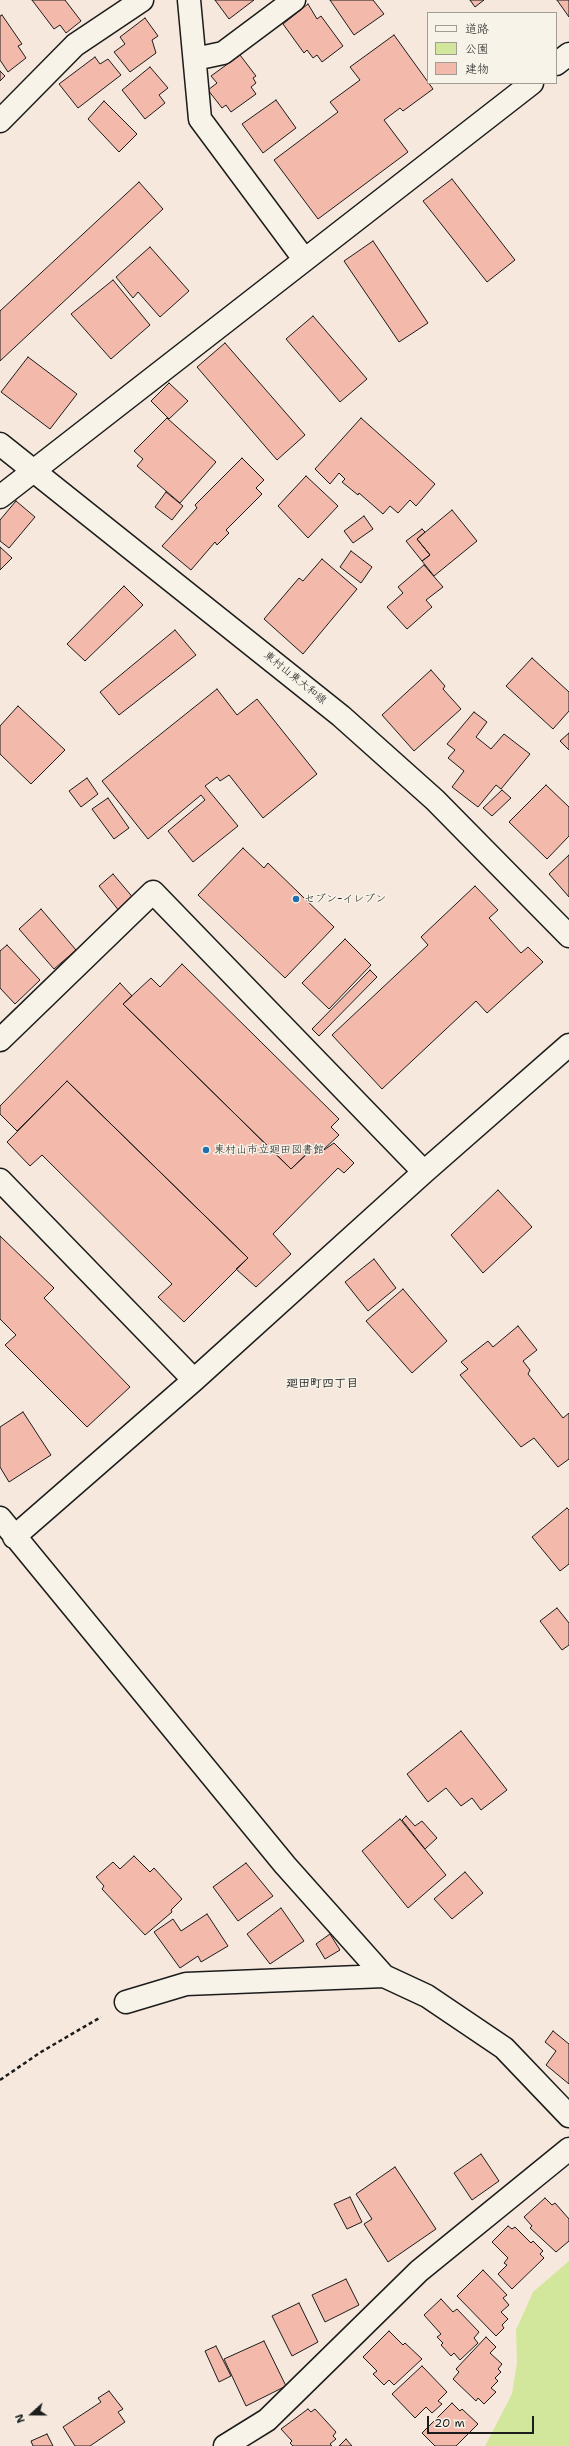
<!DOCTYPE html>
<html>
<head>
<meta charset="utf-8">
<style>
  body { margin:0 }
  #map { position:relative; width:569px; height:2446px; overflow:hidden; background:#f6e8dc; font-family:"Shantell Sans","Klee One",sans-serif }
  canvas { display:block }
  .legend { position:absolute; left:427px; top:12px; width:130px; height:72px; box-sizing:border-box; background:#f7f3e8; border:1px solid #9f9d96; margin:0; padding:5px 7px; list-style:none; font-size:12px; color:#1c1c1c }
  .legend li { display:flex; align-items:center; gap:8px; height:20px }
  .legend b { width:20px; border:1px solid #9f9d96 }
  .north { position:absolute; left:12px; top:2394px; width:40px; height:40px; -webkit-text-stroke:3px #f7f3e8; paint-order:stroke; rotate:249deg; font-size:11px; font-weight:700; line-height:16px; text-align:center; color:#1c1c1c }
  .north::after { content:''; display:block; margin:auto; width:14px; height:18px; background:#1c1c1c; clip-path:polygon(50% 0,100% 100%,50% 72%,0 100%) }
  .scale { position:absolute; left:427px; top:2416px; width:107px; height:18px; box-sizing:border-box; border:2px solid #1c1c1c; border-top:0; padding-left:5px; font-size:12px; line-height:14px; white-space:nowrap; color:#1c1c1c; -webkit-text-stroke:3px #f7f3e8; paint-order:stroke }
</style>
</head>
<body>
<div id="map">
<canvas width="569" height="2446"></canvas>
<ul class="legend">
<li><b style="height:5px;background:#f7f3e8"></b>道路</li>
<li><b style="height:11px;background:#d2e79b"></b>公園</li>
<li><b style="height:11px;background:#f3baab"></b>建物</li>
</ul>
<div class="north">N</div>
<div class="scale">20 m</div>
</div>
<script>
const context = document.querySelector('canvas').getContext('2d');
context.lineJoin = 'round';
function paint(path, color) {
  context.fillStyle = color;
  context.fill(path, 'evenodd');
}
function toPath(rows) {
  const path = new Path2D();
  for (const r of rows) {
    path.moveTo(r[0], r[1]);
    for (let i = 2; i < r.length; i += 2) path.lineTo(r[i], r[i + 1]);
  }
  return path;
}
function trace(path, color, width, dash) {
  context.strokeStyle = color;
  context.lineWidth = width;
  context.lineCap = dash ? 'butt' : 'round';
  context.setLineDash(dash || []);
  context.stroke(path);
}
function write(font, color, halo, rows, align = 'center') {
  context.font = font + ' "Shantell Sans","Klee One",sans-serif';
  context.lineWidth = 3;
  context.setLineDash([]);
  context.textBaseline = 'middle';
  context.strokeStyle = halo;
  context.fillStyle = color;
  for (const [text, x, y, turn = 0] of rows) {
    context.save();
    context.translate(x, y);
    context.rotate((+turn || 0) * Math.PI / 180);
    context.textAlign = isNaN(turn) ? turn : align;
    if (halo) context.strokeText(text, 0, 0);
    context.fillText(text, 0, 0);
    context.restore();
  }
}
paint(toPath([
  [569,2261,569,2446,485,2446,512,2394,517,2363,516,2330,533,2292]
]), '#d2e79b');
const building = toPath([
  [32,0,65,0,81,21,66,33,60,25,54,29,32,0],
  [215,0,254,0,229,19,215,0],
  [330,0,373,0,384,14,354,35,330,0],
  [470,0,484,0,475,7,470,0],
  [557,0,569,0,569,17,557,0],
  [308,4,317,19,321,16,343,46,322,62,317,55,313,58,307,50,304,53,283,24,308,4],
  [2,15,22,44,18,46,26,58,8,72,0,60,0,16,2,15],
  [145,18,158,36,152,40,156,53,130,72,114,52,125,44,120,37,145,18],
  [394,35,433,89,403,111,400,108,384,120,408,152,318,219,274,160,338,112,330,102,360,80,350,67,394,35],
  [240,55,256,76,253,78,256,83,251,87,256,94,231,112,226,105,222,108,208,90,217,83,211,76,240,55],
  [95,57,100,64,108,59,121,75,78,108,59,84,95,57],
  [150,67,168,88,159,95,165,103,145,119,122,90,150,67],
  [0,71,5,76,0,81,0,71],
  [276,100,296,128,263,153,242,124,276,100],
  [104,101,137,134,119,152,88,119,104,101],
  [452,179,515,260,487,282,423,201,452,179],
  [139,182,163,209,0,361,0,311,139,182],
  [373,241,428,323,399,342,344,261,373,241],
  [150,247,189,291,160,317,138,292,133,298,116,277,150,247],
  [113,280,150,325,111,359,71,314,113,280],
  [313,316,367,379,340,402,286,339,313,316],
  [225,343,305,435,277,460,197,367,225,343],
  [28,357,77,394,50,429,1,392,28,357],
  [169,383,188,401,169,419,151,401,169,383],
  [167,418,216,462,180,503,137,466,143,459,134,451,167,418],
  [361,418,435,484,416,506,410,500,398,513,390,506,383,514,359,493,358,495,342,482,345,479,339,473,330,484,315,469,361,418],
  [242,458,264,480,256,488,262,494,226,530,229,533,217,545,215,542,191,570,162,546,197,508,195,505,242,458],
  [306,476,338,506,308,538,278,506,306,476],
  [166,492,183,506,172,520,155,507,166,492],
  [16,501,35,517,9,548,0,541,0,520,16,501],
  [452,510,477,541,434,576,422,561,430,555,417,539,452,510],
  [364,516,373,529,353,543,344,531,364,516],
  [422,529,425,532,417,539,430,555,422,561,406,541,422,529],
  [0,547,12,558,0,570,0,547],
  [351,551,372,567,361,583,340,567,351,551],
  [322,559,357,589,303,654,264,619,299,578,303,581,322,559],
  [424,565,443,587,426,600,432,607,407,629,387,607,403,593,398,587,424,565],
  [124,586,143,605,85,661,67,644,124,586],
  [175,630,196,655,119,715,100,692,175,630],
  [532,658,569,692,569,711,553,729,506,686,532,658],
  [431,670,445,686,443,689,461,709,414,751,382,715,431,670],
  [217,689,237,715,257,699,317,774,263,818,229,775,220,781,217,777,205,786,238,826,193,862,168,831,205,800,201,795,148,839,102,781,217,689],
  [18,706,65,750,31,784,0,754,0,726,18,706],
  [474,712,487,722,476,737,491,749,504,734,530,754,501,789,496,785,478,807,452,787,464,771,448,758,455,750,447,744,474,712],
  [569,733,569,750,560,741,569,733],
  [87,778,98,794,81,807,69,791,87,778],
  [546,785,569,807,569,836,547,859,509,822,546,785],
  [502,790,511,798,492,816,483,808,502,790],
  [108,798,129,828,114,839,92,809,108,798],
  [243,848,264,868,268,863,334,927,285,978,198,895,243,848],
  [569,855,569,897,549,874,569,855],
  [113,874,135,900,120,912,99,886,113,874],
  [475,886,498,910,489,918,521,953,528,947,543,962,487,1013,476,1001,382,1089,332,1035,428,945,421,937,475,886],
  [41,909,76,950,54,969,19,929,41,909],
  [345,939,371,965,329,1009,302,983,345,939],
  [7,945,40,980,15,1004,0,988,0,951,7,945],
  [182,964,339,1119,331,1127,339,1135,321,1152,315,1146,291,1169,123,1004,151,978,160,987,182,964],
  [370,970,377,977,319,1036,312,1029,370,970],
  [120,983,132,996,123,1004,291,1169,315,1146,321,1152,334,1143,354,1163,344,1173,338,1168,273,1234,291,1254,256,1287,236,1269,248,1258,67,1081,17,1131,0,1114,0,1106,120,983],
  [67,1081,248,1258,184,1322,158,1297,172,1284,42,1155,30,1166,7,1142,67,1081],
  [498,1190,532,1227,483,1273,451,1235,498,1190],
  [0,1236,54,1288,44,1298,130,1387,87,1427,5,1345,16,1335,0,1319,0,1236],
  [374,1259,396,1288,368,1311,345,1282,374,1259],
  [403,1289,447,1341,412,1373,366,1321,403,1289],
  [518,1326,537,1350,523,1361,530,1370,528,1374,563,1418,569,1413,569,1459,558,1467,534,1438,521,1447,460,1375,468,1369,461,1362,488,1341,493,1347,518,1326],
  [23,1412,51,1455,9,1482,0,1467,0,1427,23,1412],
  [567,1508,569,1510,569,1564,560,1571,532,1537,567,1508],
  [557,1608,569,1623,569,1645,562,1650,540,1621,557,1608],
  [461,1731,507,1790,481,1810,472,1798,461,1806,446,1788,428,1802,407,1774,461,1731],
  [406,1816,415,1826,422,1821,437,1838,425,1849,402,1820,406,1816],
  [400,1819,446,1875,408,1908,362,1851,400,1819],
  [134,1856,150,1872,154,1868,182,1899,171,1910,172,1912,145,1935,102,1889,104,1886,96,1877,113,1862,120,1869,134,1856],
  [246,1863,273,1896,238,1921,213,1887,246,1863],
  [465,1872,483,1893,452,1919,434,1899,465,1872],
  [281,1908,304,1941,270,1964,247,1934,281,1908],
  [207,1914,228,1946,201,1962,198,1956,180,1968,154,1932,173,1919,181,1931,207,1914],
  [330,1934,340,1950,325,1959,316,1944,330,1934],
  [553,2031,569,2044,569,2084,546,2065,556,2051,545,2042,553,2031],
  [481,2154,499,2181,472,2200,454,2173,481,2154],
  [395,2167,436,2229,388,2262,364,2224,372,2219,356,2194,395,2167],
  [350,2197,362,2222,347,2229,334,2204,350,2197],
  [545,2198,552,2205,555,2203,569,2219,569,2241,556,2252,530,2228,532,2226,524,2217,545,2198],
  [508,2226,512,2229,515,2227,531,2243,533,2241,543,2251,540,2254,544,2258,512,2289,498,2274,507,2265,504,2263,508,2258,492,2242,508,2226],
  [483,2270,507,2295,503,2298,509,2305,501,2312,508,2319,502,2325,504,2328,496,2336,457,2296,483,2270],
  [346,2279,359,2305,325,2322,312,2295,346,2279],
  [441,2299,453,2312,457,2309,479,2332,474,2338,478,2343,460,2360,454,2353,451,2356,441,2345,443,2343,437,2337,441,2334,424,2315,441,2299],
  [299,2303,318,2342,292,2356,272,2316,299,2303],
  [389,2331,403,2345,405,2343,422,2359,394,2385,389,2380,384,2385,373,2374,377,2371,363,2357,389,2331],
  [486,2337,496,2347,490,2353,502,2364,498,2369,501,2372,495,2378,498,2381,491,2388,496,2392,484,2404,478,2398,476,2401,453,2379,459,2372,456,2369,486,2337],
  [264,2341,286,2386,246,2406,224,2359,264,2341],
  [216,2346,231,2376,219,2382,205,2351,216,2346],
  [422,2366,447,2392,438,2401,442,2404,432,2413,426,2407,415,2418,392,2394,422,2366],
  [109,2391,123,2409,118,2412,125,2422,90,2446,75,2446,63,2427,101,2402,98,2398,109,2391],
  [452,2403,460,2411,462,2409,478,2424,456,2446,435,2446,422,2433,452,2403],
  [308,2409,311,2412,315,2409,336,2432,333,2436,336,2439,330,2444,332,2446,293,2446,290,2443,292,2441,281,2429,308,2409],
  [47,2434,53,2446,33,2446,31,2441,47,2434],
  [346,2439,352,2446,339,2446,346,2439]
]);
paint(building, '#f3baab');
trace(building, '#1c1c1c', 1);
const minor = toPath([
  [189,0,200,119,304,259],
  [195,59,223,53,294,0],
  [556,64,569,54],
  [0,121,75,45,142,0],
  [0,497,532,83],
  [0,1040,153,892,424,1172],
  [0,1180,194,1380],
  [0,1518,285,1865,384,1976,427,1996,504,2048,569,2116],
  [14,1537,194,1380,424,1172,569,1045],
  [126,2002,186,1984,384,1976],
  [225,2446,267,2420,419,2271,569,2149]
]);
const major = toPath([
  [0,444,341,716,435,800,569,936]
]);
trace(minor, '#1c1c1c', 25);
trace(major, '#1c1c1c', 25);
trace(toPath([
  [0,2080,41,2052,101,2017]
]), '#1c1c1c', 2.5, [4, 3]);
trace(minor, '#f7f3e8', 22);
trace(major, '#f7f3e8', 22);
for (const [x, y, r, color] of [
  [296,899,4,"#1f6fb2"],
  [206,1150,4,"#1f6fb2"]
]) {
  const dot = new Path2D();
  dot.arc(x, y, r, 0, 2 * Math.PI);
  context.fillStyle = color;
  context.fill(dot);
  trace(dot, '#f7f3e8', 1.5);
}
write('11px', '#1c1c1c', '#f7f3e8', [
  ["東村山東大和線",295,678,39]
]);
write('11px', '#1c1c1c', '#f7f3e8', [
  ["セブン-イレブン",304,899],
  ["東村山市立廻田図書館",214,1150]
], 'left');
write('bold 12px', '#1c1c1c', '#f7f3e8', [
  ["廻田町四丁目",322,1384]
]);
</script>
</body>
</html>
